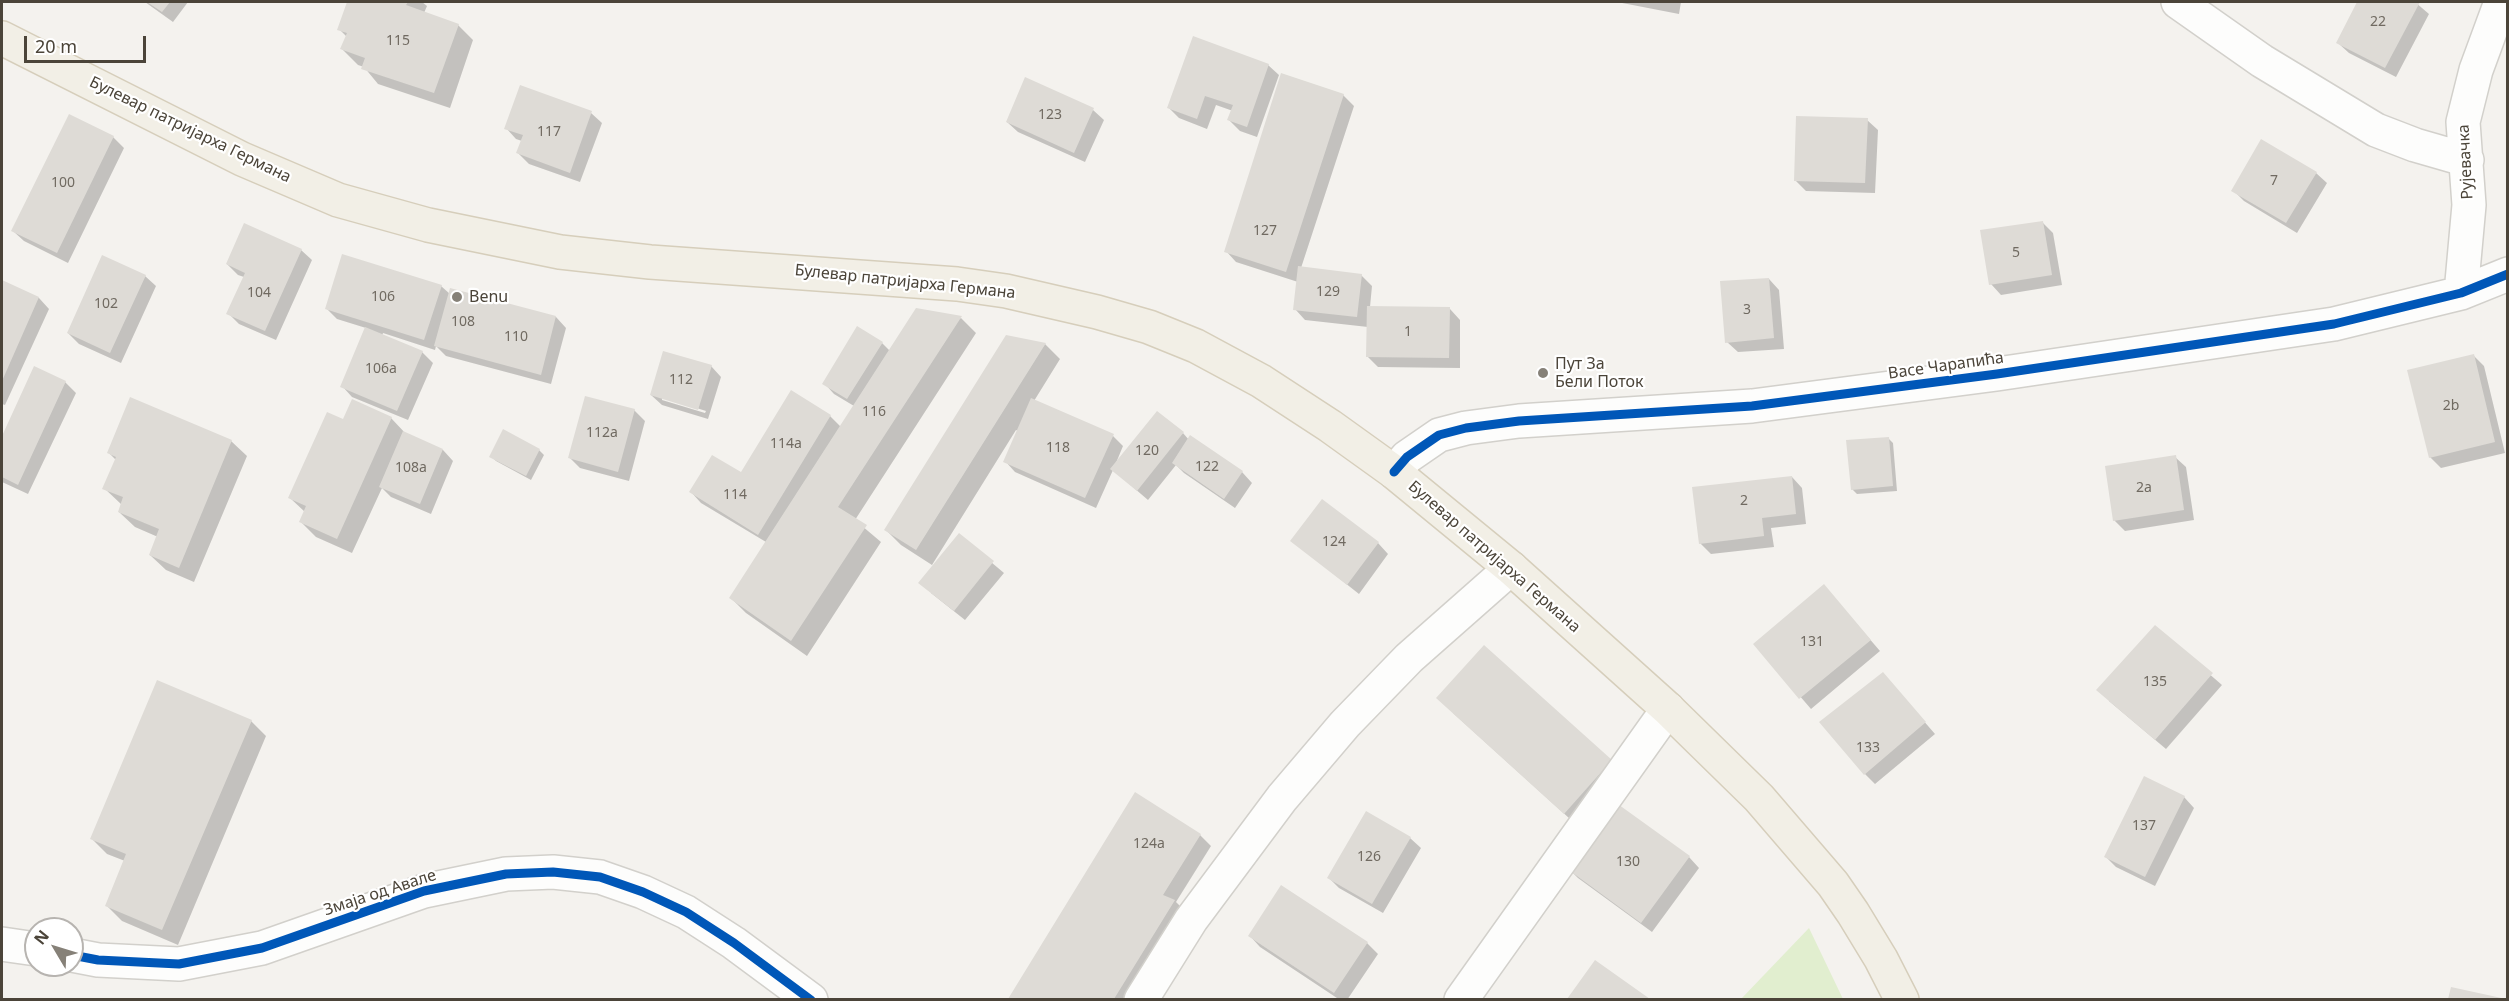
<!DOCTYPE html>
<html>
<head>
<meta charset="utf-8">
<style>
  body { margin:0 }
  #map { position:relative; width:2509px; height:1001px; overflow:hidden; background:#f4f2ee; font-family:"Noto Sans",sans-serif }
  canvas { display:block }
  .frame { position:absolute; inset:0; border:3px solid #4b4439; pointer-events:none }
  .north { position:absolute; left:24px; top:917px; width:60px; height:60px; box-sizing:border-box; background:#fff; border:2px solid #b7b4b0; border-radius:50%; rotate:308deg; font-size:16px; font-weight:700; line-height:24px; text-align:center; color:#4b4439 }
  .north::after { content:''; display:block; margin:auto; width:21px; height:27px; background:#868178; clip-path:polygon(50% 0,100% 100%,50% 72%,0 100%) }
  .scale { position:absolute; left:24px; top:36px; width:122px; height:27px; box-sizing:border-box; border:3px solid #4b4439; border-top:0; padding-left:8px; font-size:18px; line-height:21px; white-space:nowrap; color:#4b4439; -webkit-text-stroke:4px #fff; paint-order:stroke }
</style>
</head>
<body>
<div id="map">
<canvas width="2509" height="1001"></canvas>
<div class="frame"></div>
<div class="north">N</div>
<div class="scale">20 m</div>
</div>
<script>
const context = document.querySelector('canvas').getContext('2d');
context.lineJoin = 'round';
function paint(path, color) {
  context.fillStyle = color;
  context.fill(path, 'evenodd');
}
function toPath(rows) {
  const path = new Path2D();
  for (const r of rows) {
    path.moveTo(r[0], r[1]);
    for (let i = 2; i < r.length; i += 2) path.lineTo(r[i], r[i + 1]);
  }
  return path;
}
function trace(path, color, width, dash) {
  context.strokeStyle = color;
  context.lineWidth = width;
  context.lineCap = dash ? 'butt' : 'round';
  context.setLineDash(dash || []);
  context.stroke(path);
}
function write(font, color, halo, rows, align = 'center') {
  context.font = font + ' "Noto Sans",sans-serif';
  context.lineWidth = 4.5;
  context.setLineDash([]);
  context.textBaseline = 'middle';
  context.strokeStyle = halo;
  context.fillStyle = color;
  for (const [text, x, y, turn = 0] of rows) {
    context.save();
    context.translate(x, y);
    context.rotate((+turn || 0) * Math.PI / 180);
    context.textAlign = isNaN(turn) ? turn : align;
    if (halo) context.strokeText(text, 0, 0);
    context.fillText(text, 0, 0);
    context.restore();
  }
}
paint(toPath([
  [1809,928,1843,999,1741,999]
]), '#e1eecf');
paint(toPath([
  [145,2,188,2,173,22],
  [348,2,422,2,427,6,424,13,458,25,473,40,450,108,378,84,364,67,358,65,342,49,347,37,339,29],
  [1617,2,1681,2,1679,14],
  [2359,2,2415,2,2429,14,2396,77,2349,53,2338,43],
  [1268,65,1279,75,1257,137,1240,131,1229,120,1233,111,1216,105,1207,129,1179,118,1169,108],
  [1026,79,1093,110,1104,120,1085,162,1018,132,1007,122],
  [1343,95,1354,106,1301,268,1361,275,1372,286,1370,307,1450,309,1460,320,1460,368,1378,367,1367,356,1368,327,1305,320,1295,309,1298,282,1236,262,1226,251],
  [591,113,602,123,580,182,529,164,518,153,522,141,516,139,506,128],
  [1867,120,1878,130,1875,193,1806,191,1795,180],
  [113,137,124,148,68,263,24,241,13,231],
  [2316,173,2327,183,2297,233,2244,201,2233,190],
  [2043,223,2053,233,2062,285,2001,295,1991,284],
  [301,250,312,260,276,340,239,324,228,313,244,277,238,275,227,264],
  [145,276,156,286,121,363,79,344,68,333],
  [1769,279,1779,290,1784,349,1738,352,1727,342],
  [2,281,39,298,49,309,5,405,2,404],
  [441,286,450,294,556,317,566,328,551,384,446,356,436,346,435,350,383,333,382,336,422,352,433,363,408,420,352,397,342,386,366,328,337,319,327,309],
  [961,318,976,333,855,520,881,542,807,656,746,613,731,598,766,542,701,503,691,492,741,474,791,392,830,416,841,427,854,406,834,394,824,383,882,343,890,351],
  [1045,344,1060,359,1034,401,1113,436,1123,446,1116,463,1183,433,1189,440,1242,472,1252,483,1235,508,1184,473,1176,465,1148,500,1113,470,1096,508,1015,472,1005,461,1018,431,1016,430,932,565,901,545,886,530],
  [2473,355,2484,366,2505,453,2441,468,2430,457],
  [711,366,721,377,708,419,662,405,651,395],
  [662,397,706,411,705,413,662,400],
  [35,368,65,382,76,393,28,494,2,482,2,439],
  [353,401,391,418,407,435,443,450,453,461,431,514,391,497,382,488,352,553,316,537,301,522,305,512,290,498,344,421],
  [634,410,645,421,629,481,580,468,570,458],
  [1888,438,1893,443,1897,491,1857,494,1852,489],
  [231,441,247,456,194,582,166,570,150,555,158,537,135,527,119,512,122,505,104,488,116,460,109,453],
  [539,450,544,455,531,480,496,461,491,456],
  [2175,457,2186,467,2194,520,2125,531,2114,520],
  [1792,477,1802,488,1806,524,1771,528,1774,547,1711,554,1700,543],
  [959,535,1004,573,965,620,931,593],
  [1292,541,1378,543,1388,554,1359,594],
  [1824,586,1880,651,1811,709,1755,644],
  [2155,627,2222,685,2166,749,2109,701],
  [1883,674,1935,734,1875,784,1865,774],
  [1453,713,1611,761,1580,828],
  [251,721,266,736,178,945,122,921,106,905,125,861,107,854,91,838],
  [1136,795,1200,835,1211,846,1176,902,1194,920,1145,1000,1010,1000],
  [2184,797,2194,808,2155,886,2116,867,2105,856],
  [1410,838,1421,848,1383,913,1339,888,1329,878],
  [1689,857,1699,868,1652,932,1578,878,1568,868],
  [1250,936,1367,943,1378,954,1347,1000,1340,1000,1260,947],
  [1595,963,1647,1000,1569,1000],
  [2452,988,2503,1000,2449,1000]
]), '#0003');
paint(toPath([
  [147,2,170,2,162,12],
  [347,2,408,2,406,5,459,24,434,93,361,69,365,58,340,49,347,33,337,30],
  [2357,2,2420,2,2385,68,2336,43],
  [1193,36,1269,64,1247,127,1227,120,1233,105,1205,96,1197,119,1167,108],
  [1281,73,1344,94,1286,272,1224,252],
  [1025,77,1094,108,1074,153,1006,122],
  [520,85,592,111,570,173,516,153,523,135,504,129],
  [69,114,114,136,57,253,11,231],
  [1796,116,1868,118,1865,183,1794,181],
  [2261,139,2317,172,2286,223,2231,191],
  [2043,221,2052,275,1989,285,1980,230],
  [244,223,302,249,265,331,226,314,245,273,226,264],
  [342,254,442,285,424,340,325,309],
  [102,255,146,275,110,353,67,333],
  [1298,266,1362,274,1357,317,1293,310],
  [1769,278,1774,338,1725,343,1720,281],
  [2,280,39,297,2,381],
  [450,288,556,316,541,375,434,346],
  [1367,306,1450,307,1449,358,1366,357],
  [916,308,962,316,838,507,867,525,791,641,729,598],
  [857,326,883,342,847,399,822,384],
  [365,327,423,351,397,411,340,387],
  [1006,335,1046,343,916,550,884,530],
  [663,351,712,365,698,410,650,395],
  [2474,354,2495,442,2429,458,2407,370],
  [34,366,66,381,18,485,2,477,2,436],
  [791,390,831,415,758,535,689,492,712,455,741,472],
  [585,396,635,409,618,472,568,458],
  [130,397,232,440,179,568,149,555,159,529,118,512,123,497,102,489,116,457,107,453],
  [1031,398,1114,434,1085,498,1003,462],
  [352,399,392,417,337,539,299,522,306,506,288,498,327,412,343,419],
  [1157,411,1184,432,1137,491,1110,469],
  [503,429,540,449,526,476,489,457],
  [403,431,443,449,420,504,379,487],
  [1190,435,1243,471,1224,499,1172,463],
  [1889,437,1893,486,1851,490,1846,440],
  [2176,455,2184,510,2113,521,2105,466],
  [1792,476,1796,514,1762,518,1764,536,1699,544,1692,487],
  [1322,499,1379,542,1347,585,1290,541],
  [959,533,994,561,954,611,918,583],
  [1824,584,1871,640,1799,699,1753,644],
  [2155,625,2213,673,2155,740,2096,690],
  [1484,645,1612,760,1564,814,1436,698],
  [1883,672,1926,722,1864,775,1819,722],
  [157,680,252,720,162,930,105,906,126,854,90,839],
  [2144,776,2185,796,2145,877,2104,857],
  [1135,792,1201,834,1163,895,1175,900,1114,999,1008,999],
  [1615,802,1690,856,1641,923,1566,868],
  [1366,811,1411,837,1372,904,1327,878],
  [1281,885,1368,942,1334,993,1248,936],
  [1595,960,1650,999,1567,999],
  [2451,987,2506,999,2448,999]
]), '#dedbd6');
const minor = toPath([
  [2178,2,2262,61,2376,130,2415,145,2467,160],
  [2461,293,2469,205,2463,122,2476,70,2501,2],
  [1394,472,1407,457,1439,435,1466,428,1519,421,1752,406,1997,374,2334,324,2461,293,2508,274],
  [2,944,36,949],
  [72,955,98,960,179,964,262,948,424,891,506,874,553,872,600,877,643,892,686,912,734,943,811,1000],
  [1141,1000,1191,920,1282,798,1345,724,1409,658,1511,568],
  [1461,1000,1668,709]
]);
const major = toPath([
  [2,38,242,159,338,200,428,225,560,252,650,262,957,284,1006,291,1097,312,1149,327,1196,346,1261,381,1330,426,1394,472,1511,568,1668,709,1759,798,1833,884,1853,913,1881,959,1902,1000]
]);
trace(minor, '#d2d0cb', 36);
trace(major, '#d6cebb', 36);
trace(minor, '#fdfdfc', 33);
trace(major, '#f2efe6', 33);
trace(toPath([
  [1394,472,1407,457,1439,435,1466,428,1519,421,1752,406,1997,374,2334,324,2461,293,2508,274],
  [72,955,98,960,179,964,262,948,424,891,506,874,553,872,600,877,643,892,686,912,734,943,811,1000]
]), '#0057b8', 9);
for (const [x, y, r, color] of [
  [457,297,6,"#868178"],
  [1543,373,6,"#868178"]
]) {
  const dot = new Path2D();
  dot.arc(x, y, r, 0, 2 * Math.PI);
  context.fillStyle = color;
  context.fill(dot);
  trace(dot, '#fff', 2);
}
write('14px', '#706a61', null, [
  ["22",2378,22],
  ["115",398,41],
  ["123",1050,115],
  ["117",549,132],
  ["7",2274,181],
  ["100",63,183],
  ["127",1265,231],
  ["5",2016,253],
  ["129",1328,292],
  ["104",259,293],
  ["106",383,297],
  ["102",106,304],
  ["3",1747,310],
  ["108",463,322],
  ["1",1408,332],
  ["110",516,337],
  ["106a",381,369],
  ["112",681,380],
  ["2b",2451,406],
  ["116",874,412],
  ["112a",602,433],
  ["114a",786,444],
  ["118",1058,448],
  ["120",1147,451],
  ["122",1207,467],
  ["108a",411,468],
  ["2a",2144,488],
  ["114",735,495],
  ["2",1744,501],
  ["124",1334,542],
  ["131",1812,642],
  ["135",2155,682],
  ["133",1868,748],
  ["137",2144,826],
  ["124a",1149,844],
  ["126",1369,857],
  ["130",1628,862]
]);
write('16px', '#4b4439', '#fff', [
  ["Булевар патријарха Германа",190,130,26],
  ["Рујевачка",2466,162,-93],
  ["Булевар патријарха Германа",905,282,6],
  ["Васе Чарапића",1946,366,-8],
  ["Булевар патријарха Германа",1494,557,41],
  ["Змаја од Авале",380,893,-18]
]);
write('16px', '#4b4439', '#fff', [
  ["Benu",469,297],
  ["Пут За",1555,364],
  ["Бели Поток",1555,382]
], 'left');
</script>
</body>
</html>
